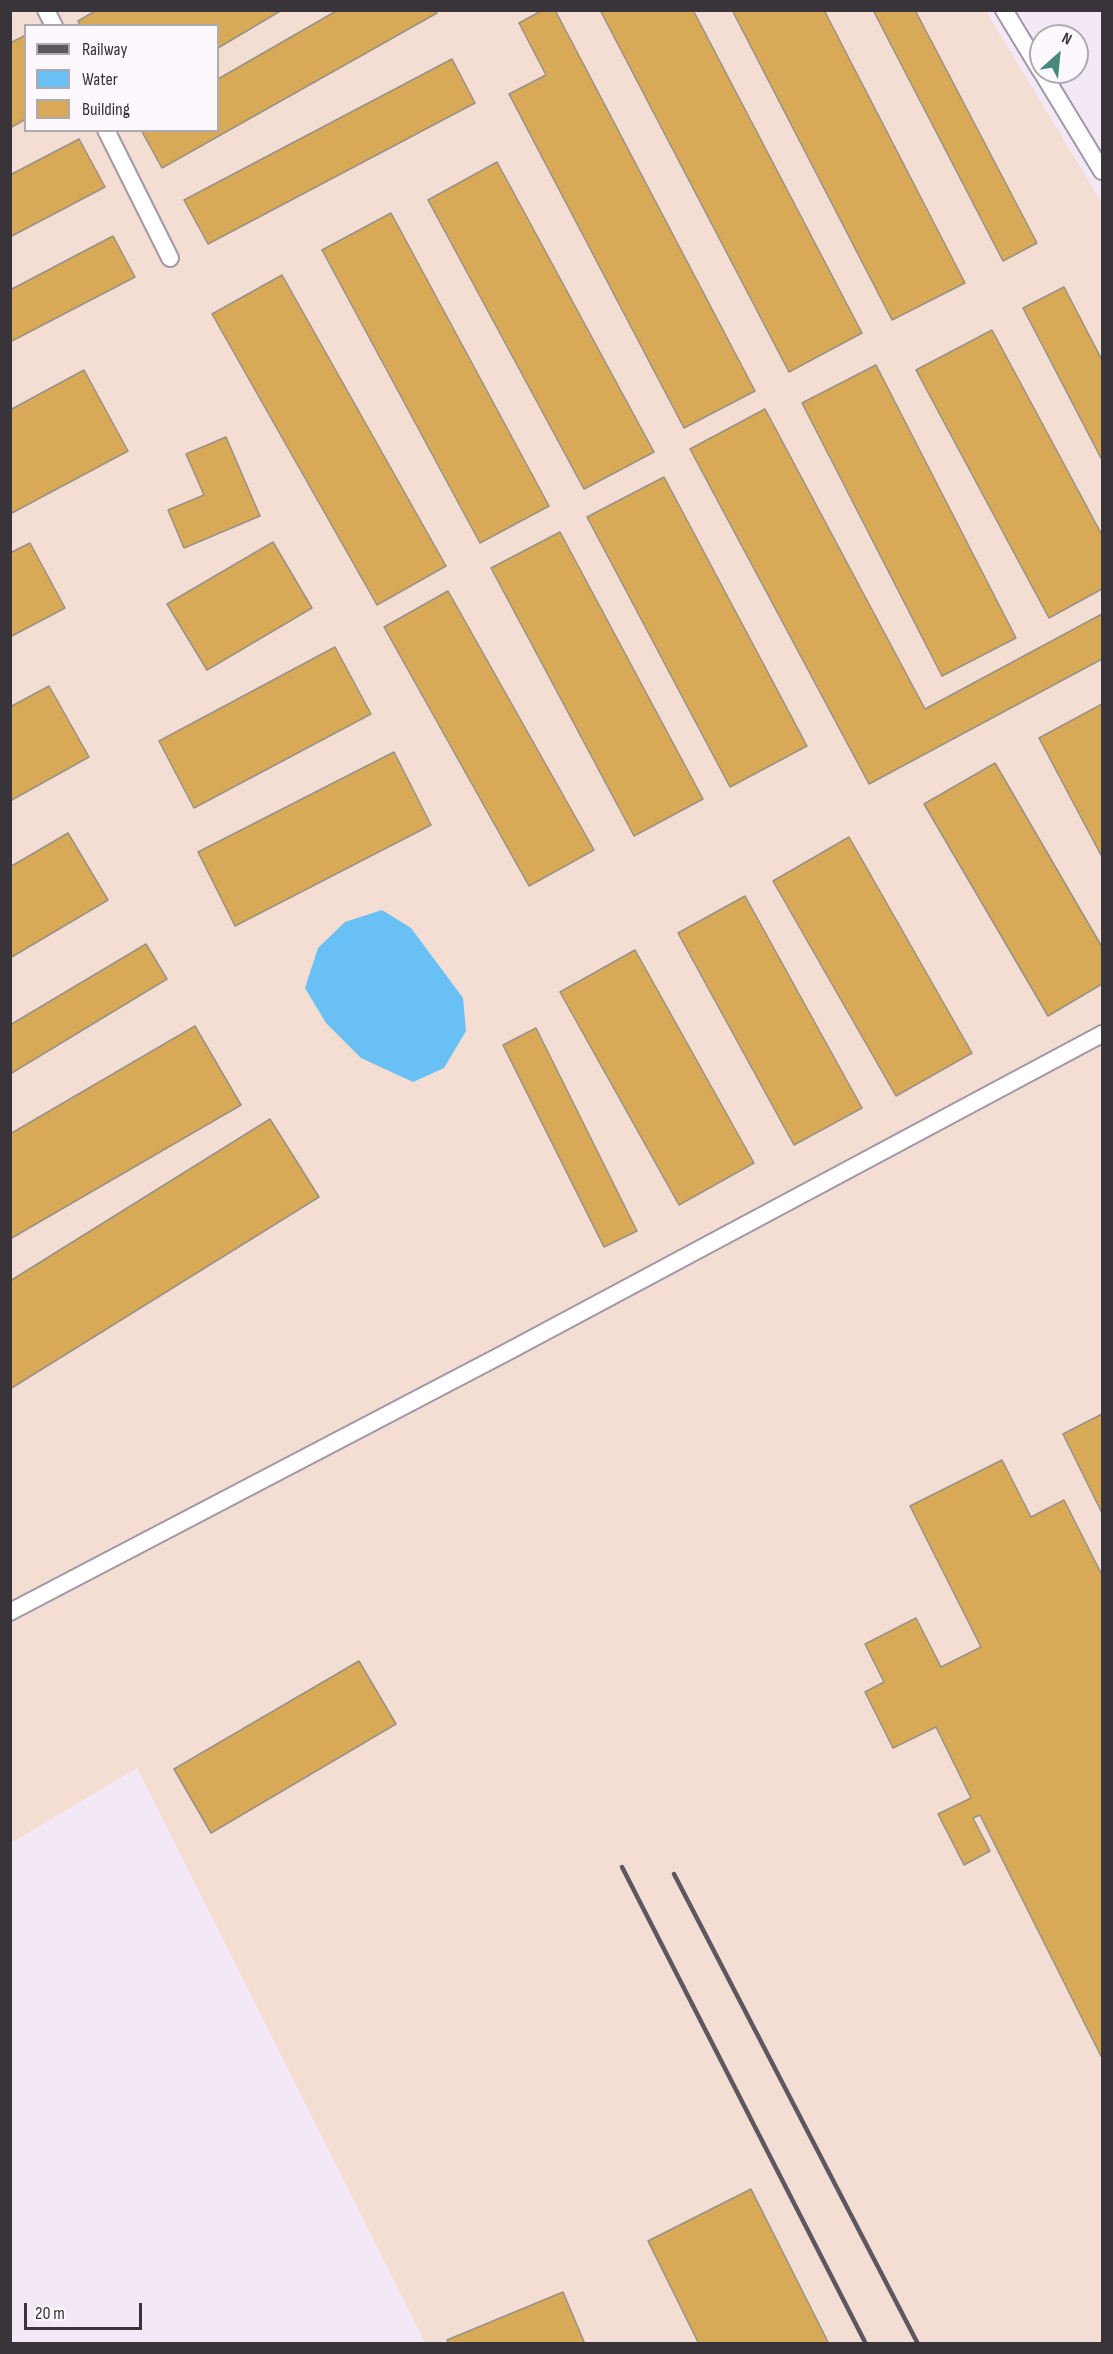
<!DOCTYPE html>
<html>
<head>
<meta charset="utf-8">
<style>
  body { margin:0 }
  #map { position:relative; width:1113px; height:2354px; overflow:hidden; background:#f2e8f6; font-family:"Sofia Sans Condensed",sans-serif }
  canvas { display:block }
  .frame { position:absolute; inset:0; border:12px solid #383439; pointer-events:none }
  .legend { position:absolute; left:24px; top:24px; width:195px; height:108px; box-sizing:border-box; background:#fcf8fd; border:2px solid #aeaaaf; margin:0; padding:8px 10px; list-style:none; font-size:18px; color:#383439 }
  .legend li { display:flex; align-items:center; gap:12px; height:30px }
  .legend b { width:30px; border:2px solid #aeaaaf }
  .north { position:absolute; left:1029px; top:24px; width:60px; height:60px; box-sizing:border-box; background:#fcf8fd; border:2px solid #aeaaaf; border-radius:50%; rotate:27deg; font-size:16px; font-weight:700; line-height:24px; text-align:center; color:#383439 }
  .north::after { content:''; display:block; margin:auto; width:21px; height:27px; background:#478a7d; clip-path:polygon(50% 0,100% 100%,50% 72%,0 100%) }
  .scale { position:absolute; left:24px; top:2303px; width:118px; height:27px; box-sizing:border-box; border:3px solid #383439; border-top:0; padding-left:8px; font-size:18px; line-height:21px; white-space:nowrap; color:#383439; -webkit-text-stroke:4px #fcf8fd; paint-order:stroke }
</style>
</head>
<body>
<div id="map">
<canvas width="1113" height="2354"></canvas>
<div class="frame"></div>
<ul class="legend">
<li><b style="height:8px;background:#5d585f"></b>Railway</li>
<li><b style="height:16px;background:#68c0f5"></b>Water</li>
<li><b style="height:16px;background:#d8a957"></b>Building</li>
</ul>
<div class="north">N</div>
<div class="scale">20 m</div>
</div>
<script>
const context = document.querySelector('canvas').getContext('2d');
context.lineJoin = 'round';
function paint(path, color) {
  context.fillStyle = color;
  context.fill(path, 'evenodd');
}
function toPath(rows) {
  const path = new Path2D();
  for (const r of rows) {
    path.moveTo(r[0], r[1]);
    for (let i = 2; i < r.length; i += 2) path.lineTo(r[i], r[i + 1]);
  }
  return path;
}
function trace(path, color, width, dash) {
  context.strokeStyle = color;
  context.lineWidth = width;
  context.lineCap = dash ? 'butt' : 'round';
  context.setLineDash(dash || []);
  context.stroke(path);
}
paint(toPath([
  [10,11,986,11,1102,203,1102,2343,425,2343,137,1768,11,1843],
  [26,26,218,26,218,130,26,130]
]), '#f4ddd2');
paint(toPath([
  [382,910,411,928,463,998,466,1031,444,1068,413,1082,361,1058,326,1023,305,988,318,948,345,922]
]), '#68c0f5');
const building = toPath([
  [97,10,282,10,218,48,218,26,80,26,78,21,97,10],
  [338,10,435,10,437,13,162,168,141,130,218,130,218,79,338,10],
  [543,10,555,10,755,391,684,428,509,94,546,75,519,23,543,10],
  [600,10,693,10,862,333,789,372,600,10],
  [732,10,824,10,965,283,892,320,732,10],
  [873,10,915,10,1037,243,1003,261,873,10],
  [26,35,26,119,10,128,10,43,26,35],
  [452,59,475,103,208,244,184,200,452,59],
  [79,139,105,187,10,237,10,175,79,139],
  [497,162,654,452,584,489,428,200,497,162],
  [391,213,549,506,480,543,322,250,391,213],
  [113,236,135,277,10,342,10,290,113,236],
  [282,275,446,566,377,605,212,314,282,275],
  [1064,287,1102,360,1102,460,1023,308,1064,287],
  [992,330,1102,535,1102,589,1049,618,916,370,992,330],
  [876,365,1016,638,942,676,802,403,876,365],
  [84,370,128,451,10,514,10,410,84,370],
  [765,409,925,709,1102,614,1102,659,869,784,690,449,765,409],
  [226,437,260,516,184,548,168,510,204,495,186,454,226,437],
  [664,477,807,746,730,787,587,517,664,477],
  [560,532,703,799,634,836,491,568,560,532],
  [273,542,312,608,207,670,167,604,273,542],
  [30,543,65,608,10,637,10,553,30,543],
  [448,591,594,850,529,886,384,627,448,591],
  [335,647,371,714,194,808,159,741,335,647],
  [49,686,89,757,10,801,10,707,49,686],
  [1102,704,1102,857,1039,738,1102,704],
  [394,752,431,825,235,926,198,852,394,752],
  [995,763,1102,947,1102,984,1048,1016,924,804,995,763],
  [68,833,108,900,10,958,10,867,68,833],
  [849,837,972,1053,896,1096,773,881,849,837],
  [745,896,862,1108,794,1145,678,933,745,896],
  [146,944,167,979,10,1074,10,1025,146,944],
  [635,950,754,1163,679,1205,560,992,635,950],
  [195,1026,241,1105,10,1239,10,1134,195,1026],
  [536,1028,637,1231,604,1247,503,1045,536,1028],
  [270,1119,319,1197,10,1389,10,1281,270,1119],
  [1102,1414,1102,1513,1063,1434,1102,1414],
  [1002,1460,1031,1517,1064,1500,1102,1575,1102,2058,980,1815,973,1818,990,1851,964,1865,938,1814,971,1798,936,1727,893,1748,865,1692,884,1682,865,1644,916,1618,941,1667,981,1647,910,1506,1002,1460],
  [359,1661,396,1724,211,1833,174,1769,359,1661],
  [751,2189,829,2344,699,2344,648,2241,751,2189],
  [563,2292,585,2344,449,2344,447,2340,563,2292]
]);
paint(building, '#d8a957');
trace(building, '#999184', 1.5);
const service = toPath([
  [46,10,54,26],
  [1004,10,1041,71],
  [1042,72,1102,171],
  [106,130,170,258],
  [10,1612,509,1351,1102,1034]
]);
trace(service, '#a198a5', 20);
trace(service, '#fff', 16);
trace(toPath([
  [622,1867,866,2344],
  [674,1874,918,2344]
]), '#5d585f', 4.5);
</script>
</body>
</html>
